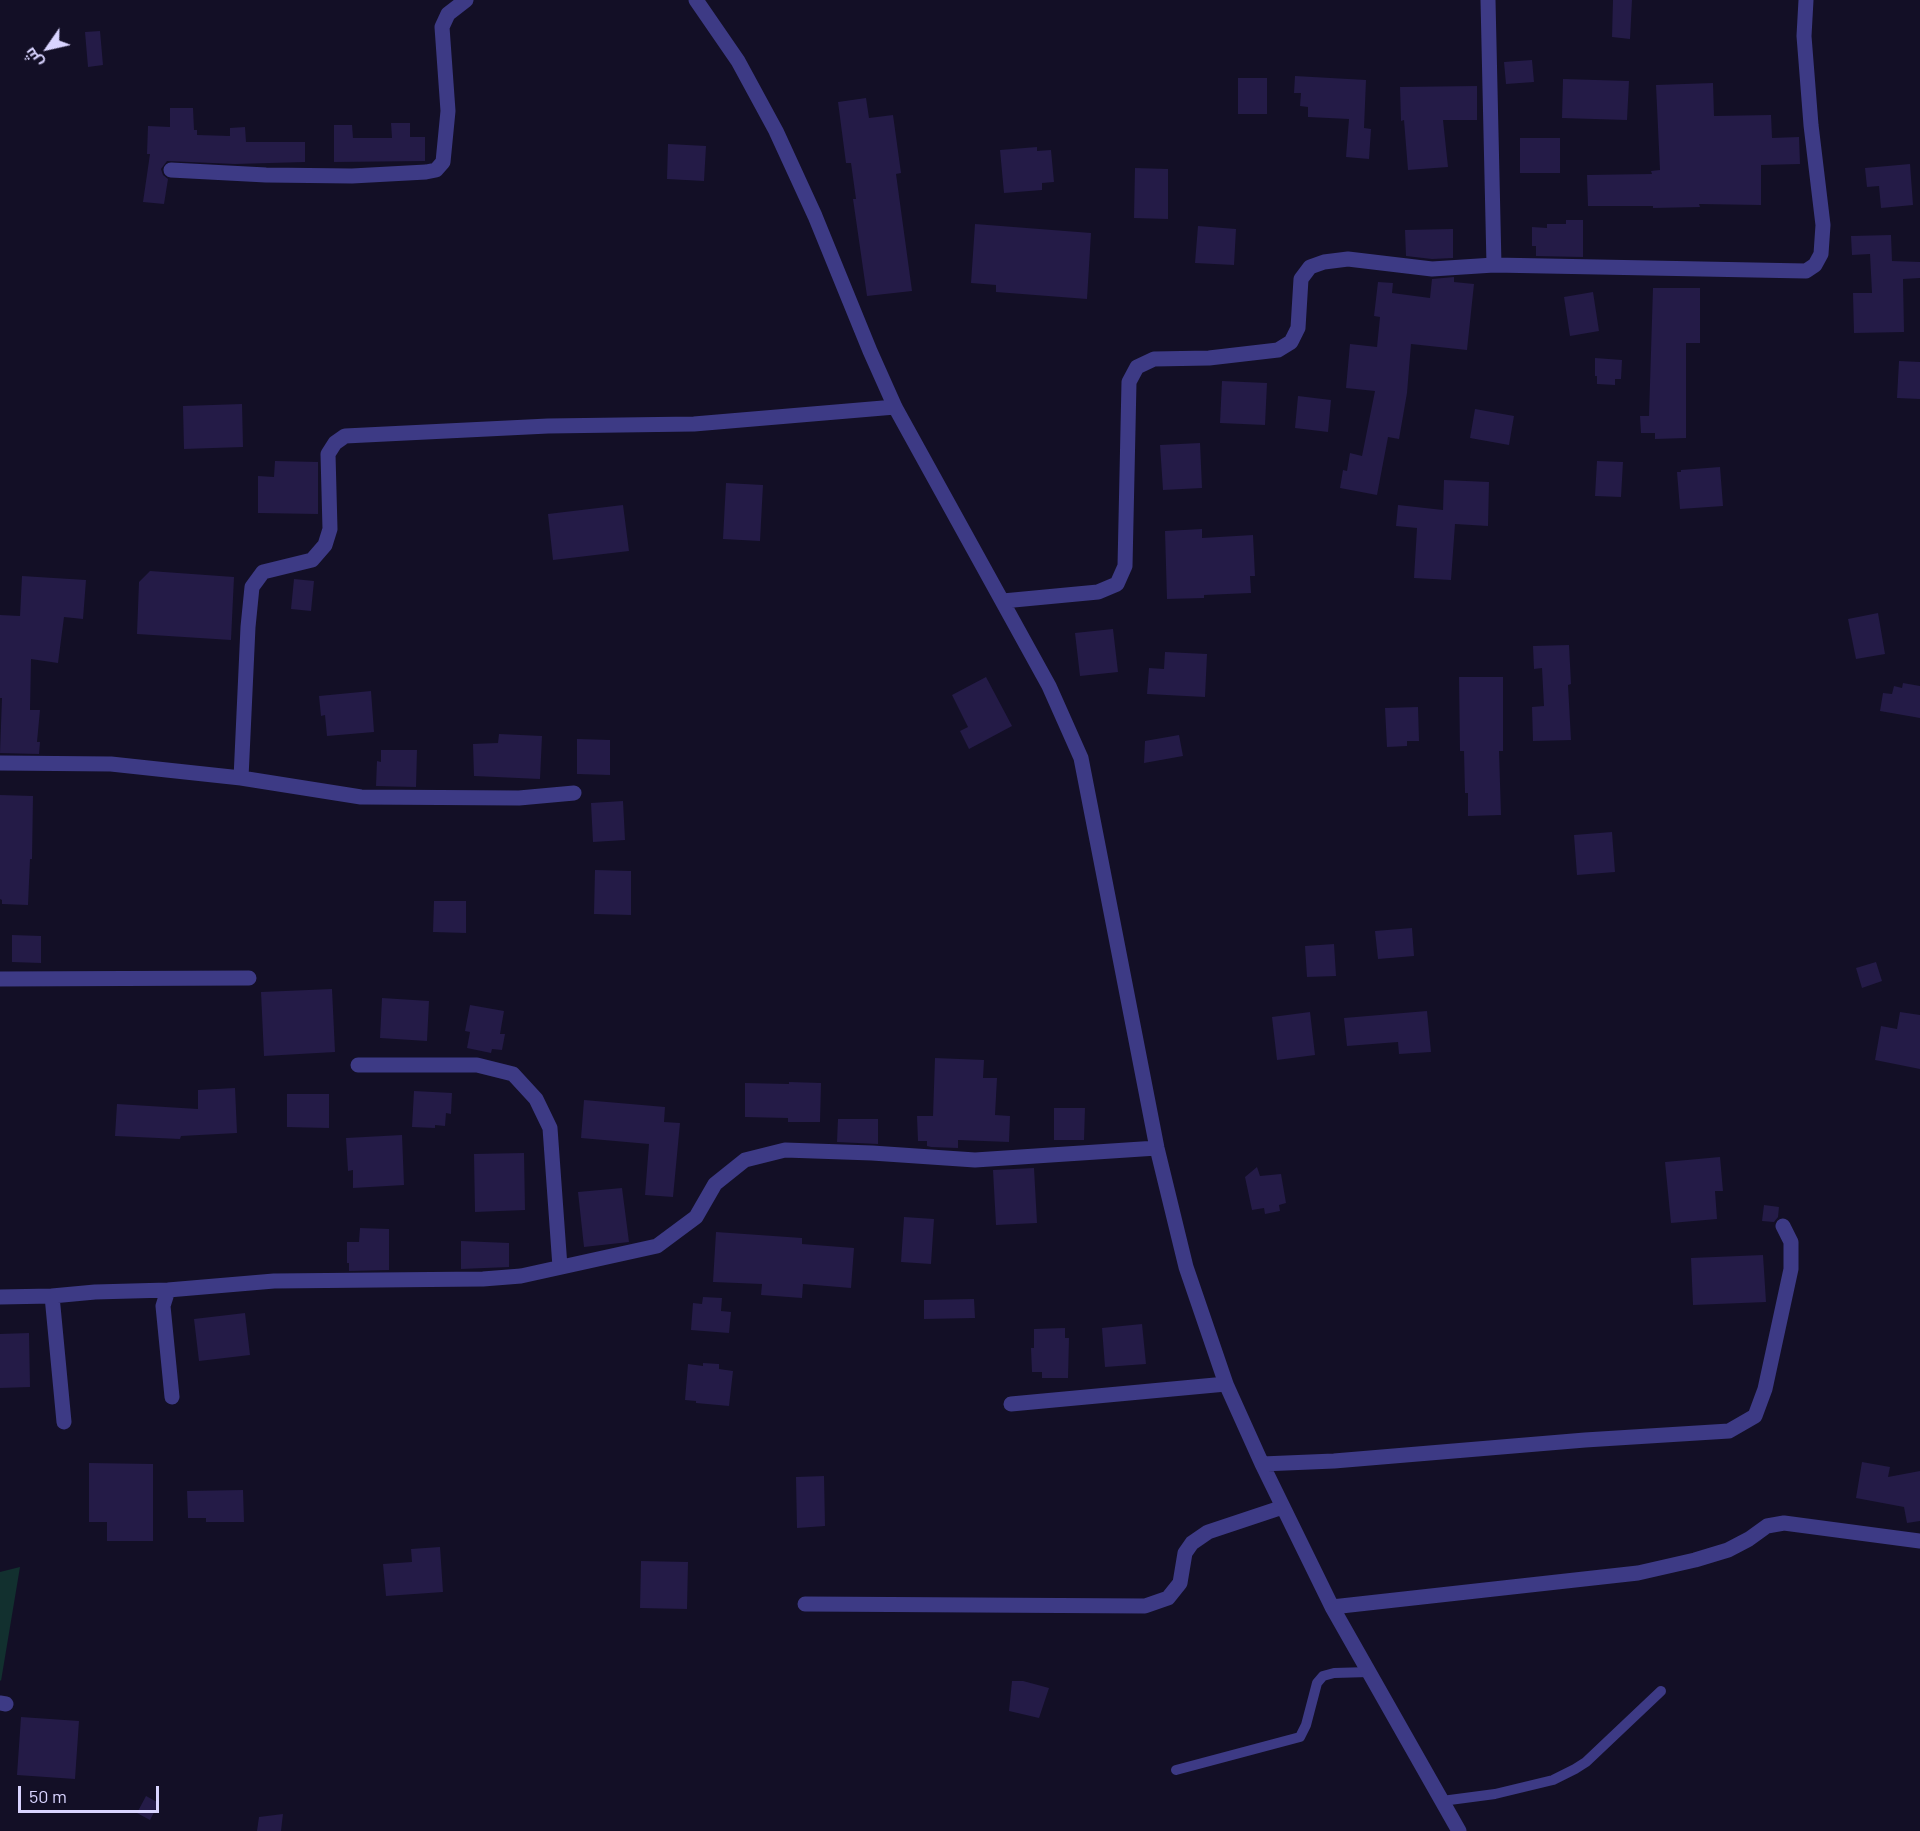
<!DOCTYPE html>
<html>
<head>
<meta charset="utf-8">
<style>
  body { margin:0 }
  #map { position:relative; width:1920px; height:1831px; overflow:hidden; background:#130f26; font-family:Barlow,Cairo,sans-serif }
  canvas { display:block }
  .north { position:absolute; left:18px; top:18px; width:60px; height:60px; -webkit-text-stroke:4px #130f26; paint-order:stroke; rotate:236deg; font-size:16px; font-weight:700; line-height:24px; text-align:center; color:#d9d4ff }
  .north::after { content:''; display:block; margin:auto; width:21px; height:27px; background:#d9d4ff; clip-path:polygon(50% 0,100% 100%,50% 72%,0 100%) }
  .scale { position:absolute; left:18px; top:1786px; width:141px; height:27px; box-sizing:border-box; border:3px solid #d9d4ff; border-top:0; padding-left:8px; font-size:18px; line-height:21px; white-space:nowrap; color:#d9d4ff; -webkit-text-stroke:4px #130f26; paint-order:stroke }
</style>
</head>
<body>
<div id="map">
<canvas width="1920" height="1831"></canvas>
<div class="north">ش</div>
<div class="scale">50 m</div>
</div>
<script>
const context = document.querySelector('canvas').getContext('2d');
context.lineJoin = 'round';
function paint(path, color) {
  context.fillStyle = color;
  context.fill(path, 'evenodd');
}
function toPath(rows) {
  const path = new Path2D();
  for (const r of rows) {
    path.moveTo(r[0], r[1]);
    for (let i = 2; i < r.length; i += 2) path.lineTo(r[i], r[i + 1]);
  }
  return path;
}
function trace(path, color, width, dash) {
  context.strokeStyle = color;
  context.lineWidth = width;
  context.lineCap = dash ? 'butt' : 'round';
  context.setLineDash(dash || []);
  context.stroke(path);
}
paint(toPath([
  [20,1567,1,1681,0,1680,0,1572]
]), '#12302f');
paint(toPath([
  [1613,0,1632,0,1630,39,1612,37],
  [100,31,103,65,88,67,85,32],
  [1532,60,1534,82,1506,84,1504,62],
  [1295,76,1366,80,1364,128,1371,129,1369,159,1346,157,1349,119,1308,117,1308,107,1300,106,1301,93,1294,93],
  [1238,78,1267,78,1267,114,1238,114],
  [1563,79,1629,81,1627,120,1562,118],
  [1713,83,1714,116,1771,115,1772,138,1799,137,1800,164,1761,165,1761,205,1699,204,1700,207,1653,208,1653,206,1588,206,1587,175,1652,174,1651,171,1660,170,1656,85],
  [1477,86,1477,120,1443,120,1448,167,1408,170,1404,120,1401,121,1400,87],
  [866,98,869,118,893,115,901,173,896,174,912,291,867,296,853,199,856,199,851,163,846,163,838,102],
  [170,108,193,108,194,130,197,130,197,135,230,136,230,128,245,127,246,142,305,142,305,162,235,164,167,161,161,169,163,175,168,179,164,204,143,202,150,154,147,154,148,126,170,127],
  [391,123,410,123,410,137,425,137,425,161,334,162,334,125,352,125,353,138,392,138],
  [1520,138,1560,138,1560,173,1520,173],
  [668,144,706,146,704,181,667,179],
  [1037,147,1037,151,1051,150,1054,182,1042,183,1042,190,1004,193,1000,150],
  [1910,164,1913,205,1881,208,1879,186,1867,187,1865,168],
  [1135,168,1168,169,1168,219,1134,218],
  [1566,220,1583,220,1583,257,1536,256,1536,246,1532,246,1532,227,1547,228,1547,224,1566,224],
  [975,224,1091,233,1087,299,996,292,996,285,971,283],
  [1198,226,1236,229,1234,265,1195,263],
  [1453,229,1453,258,1432,259,1406,256,1405,230],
  [1891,235,1892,261,1920,262,1920,278,1903,279,1904,332,1854,333,1853,293,1872,293,1870,254,1852,255,1851,236],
  [1454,277,1454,282,1474,284,1467,350,1411,344,1407,393,1399,439,1388,437,1377,495,1340,488,1343,470,1347,471,1350,453,1362,456,1375,391,1346,388,1350,344,1377,347,1380,317,1374,316,1378,282,1393,283,1392,293,1430,298,1432,279],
  [1653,288,1700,288,1700,343,1686,343,1686,438,1655,439,1655,433,1641,433,1640,416,1649,416],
  [1593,292,1599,331,1570,336,1564,297],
  [1595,358,1622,360,1621,379,1615,379,1615,385,1597,384,1597,376,1595,376],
  [1899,361,1920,362,1920,399,1897,398],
  [1222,381,1267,383,1265,425,1220,423],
  [1298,396,1331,400,1328,432,1295,428],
  [242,404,243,447,184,449,183,406],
  [1475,409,1514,416,1509,445,1470,438],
  [1200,443,1202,488,1163,490,1160,445],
  [275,461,318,462,318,514,258,513,258,476,274,477],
  [1597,461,1623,462,1621,497,1595,496],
  [1720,467,1723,506,1680,509,1677,472,1681,472,1681,470],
  [1444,480,1489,482,1488,526,1455,524,1451,580,1414,578,1417,528,1396,526,1398,505,1443,510],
  [726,483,763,485,760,541,723,539],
  [623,505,629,551,553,560,548,514],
  [1202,529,1202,538,1253,535,1255,576,1250,576,1251,593,1204,595,1204,598,1167,599,1165,531],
  [150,571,234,577,231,640,137,634,139,582],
  [22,576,86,580,83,619,64,617,58,663,31,659,30,710,40,710,37,742,40,742,39,754,0,753,2,698,0,698,0,615,20,616],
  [294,579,314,581,311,611,291,609],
  [1878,613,1885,654,1856,659,1848,619],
  [1113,629,1118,672,1080,676,1075,633],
  [1569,645,1571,684,1568,685,1571,740,1533,741,1532,707,1544,706,1542,668,1534,669,1533,646],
  [1165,652,1207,654,1205,697,1147,694,1149,668,1164,669],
  [986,677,1012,726,969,749,960,731,968,727,952,695],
  [1459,677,1503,677,1503,751,1499,751,1501,815,1468,816,1468,793,1465,793,1464,751,1460,751],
  [1903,683,1920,686,1920,718,1880,711,1883,693,1892,694,1894,686,1902,688],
  [371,691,374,732,327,736,325,715,321,716,319,696],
  [1418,707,1419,741,1407,741,1407,746,1387,747,1385,708],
  [499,734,542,736,540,779,474,776,473,744,498,743],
  [1179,735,1183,756,1144,763,1145,741],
  [577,739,610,740,610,775,577,774],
  [381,750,417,750,416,787,376,786,377,761,381,762],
  [0,795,33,796,32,859,30,859,28,905,2,904,2,900,0,899],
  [623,801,625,840,593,842,591,803],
  [1612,832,1615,872,1577,875,1574,835],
  [595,870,631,871,631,915,594,914],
  [434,901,466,901,466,933,433,932],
  [1412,928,1414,956,1378,959,1375,931],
  [12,935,41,936,41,963,12,962],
  [1334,944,1336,976,1307,977,1305,946],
  [1876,962,1882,981,1862,988,1856,968],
  [332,989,335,1052,264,1056,261,992],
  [382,998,429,1001,427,1041,380,1038],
  [470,1005,504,1011,500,1034,505,1034,502,1050,492,1049,491,1053,467,1048,470,1032,465,1031],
  [1427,1011,1431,1052,1399,1054,1398,1042,1347,1046,1344,1018],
  [1310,1012,1315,1055,1277,1060,1272,1017],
  [1900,1012,1920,1015,1920,1069,1875,1060,1881,1026,1897,1029],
  [935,1058,984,1060,983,1078,997,1078,995,1115,1010,1116,1009,1142,958,1140,958,1148,931,1147,927,1146,927,1141,918,1141,917,1116,933,1116],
  [789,1082,821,1083,820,1122,788,1122,788,1118,745,1117,745,1083,789,1084],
  [235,1088,237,1133,181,1136,180,1139,115,1136,117,1104,198,1109,198,1090],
  [414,1091,452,1093,451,1114,446,1113,445,1126,435,1125,435,1128,412,1127],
  [287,1094,329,1094,329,1128,287,1127],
  [584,1100,665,1107,664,1122,680,1123,673,1197,645,1195,649,1144,581,1138],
  [1054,1108,1085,1108,1084,1140,1054,1140],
  [838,1119,878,1119,878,1144,837,1142],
  [402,1135,404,1185,353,1188,353,1170,348,1171,346,1138],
  [524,1153,525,1210,475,1212,474,1154],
  [1720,1157,1723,1191,1715,1191,1717,1219,1671,1223,1665,1162],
  [1257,1167,1260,1176,1281,1174,1286,1203,1279,1205,1280,1211,1265,1214,1264,1208,1252,1210,1245,1177],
  [1034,1168,1037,1223,996,1225,993,1170],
  [622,1188,629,1242,584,1247,578,1192],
  [1764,1205,1779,1207,1778,1217,1774,1222,1762,1221],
  [904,1217,934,1219,931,1264,901,1262],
  [360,1228,389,1229,389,1270,349,1271,349,1263,347,1263,347,1242,359,1242],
  [716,1232,802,1238,802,1244,854,1248,851,1288,803,1284,802,1298,761,1295,762,1284,713,1282],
  [461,1241,509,1243,509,1267,461,1269],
  [1763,1255,1766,1302,1693,1305,1691,1258],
  [703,1297,722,1298,721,1311,731,1312,729,1333,691,1330,693,1303,702,1304],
  [974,1299,975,1318,924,1319,924,1300],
  [245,1313,250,1355,199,1361,194,1319],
  [1142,1324,1146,1364,1105,1367,1102,1328],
  [1065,1328,1065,1338,1069,1338,1068,1378,1042,1378,1042,1372,1032,1372,1031,1348,1034,1348,1034,1329],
  [29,1333,30,1387,0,1388,0,1334],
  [703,1363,719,1364,719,1369,733,1371,729,1406,696,1403,696,1401,685,1400,688,1364,703,1366],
  [1862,1462,1890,1467,1888,1477,1920,1471,1920,1521,1907,1523,1904,1507,1856,1498],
  [89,1463,153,1464,153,1541,107,1541,107,1522,89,1522],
  [824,1476,825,1526,797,1528,796,1477],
  [243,1490,244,1522,206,1522,206,1518,188,1518,187,1491],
  [440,1547,443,1592,386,1596,383,1564,412,1562,411,1549],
  [641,1561,688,1562,687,1609,640,1608],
  [1012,1681,1023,1681,1049,1688,1039,1718,1009,1711],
  [21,1717,79,1721,75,1779,17,1775],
  [146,1796,159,1803,150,1820,137,1813],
  [283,1814,281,1831,257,1831,259,1817]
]), '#241b47');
trace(toPath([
  [1176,1770,1300,1737,1306,1725,1317,1683,1323,1676,1334,1673,1369,1672],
  [1442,1801,1495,1794,1553,1780,1575,1769,1586,1762,1661,1691]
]), '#3d3a85', 10);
trace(toPath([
  [696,0,738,61,776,131,815,216,870,351,895,407,1049,686,1081,758,1157,1148,1186,1267,1226,1384,1262,1464,1332,1607,1459,1831],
  [1488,0,1494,265],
  [171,170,266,175,352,176,426,172,436,170,443,162,448,111,442,27,448,14,466,0],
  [1003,601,1098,592,1117,584,1125,566,1129,382,1137,367,1154,359,1209,358,1278,350,1291,342,1298,328,1301,279,1310,267,1324,262,1348,259,1432,269,1494,265,1806,271,1815,265,1821,254,1823,225,1811,125,1804,36,1806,0],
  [0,763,111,764,241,778,248,627,252,587,263,572,312,560,325,545,330,529,328,454,335,443,345,436,548,426,694,424,895,407],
  [241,778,361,797,519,798,574,793],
  [0,979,249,978],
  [358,1065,477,1065,513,1074,536,1099,550,1128,560,1267],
  [168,1290,163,1306,172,1397],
  [0,1297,52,1296],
  [1011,1404,1226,1384],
  [64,1422,52,1296,95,1292,168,1290,274,1281,483,1279,521,1276,657,1246,696,1217,715,1184,745,1160,785,1150,872,1153,975,1160,1157,1148],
  [1262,1464,1334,1461,1585,1440,1729,1431,1755,1416,1765,1389,1791,1269,1791,1242,1783,1226],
  [805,1604,1145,1606,1168,1598,1180,1583,1185,1553,1192,1543,1208,1532,1283,1507],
  [1332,1607,1638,1573,1695,1560,1728,1550,1749,1539,1767,1526,1784,1523,1920,1541],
  [0,1703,6,1704]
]), '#3d3a85', 15);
</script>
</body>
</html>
